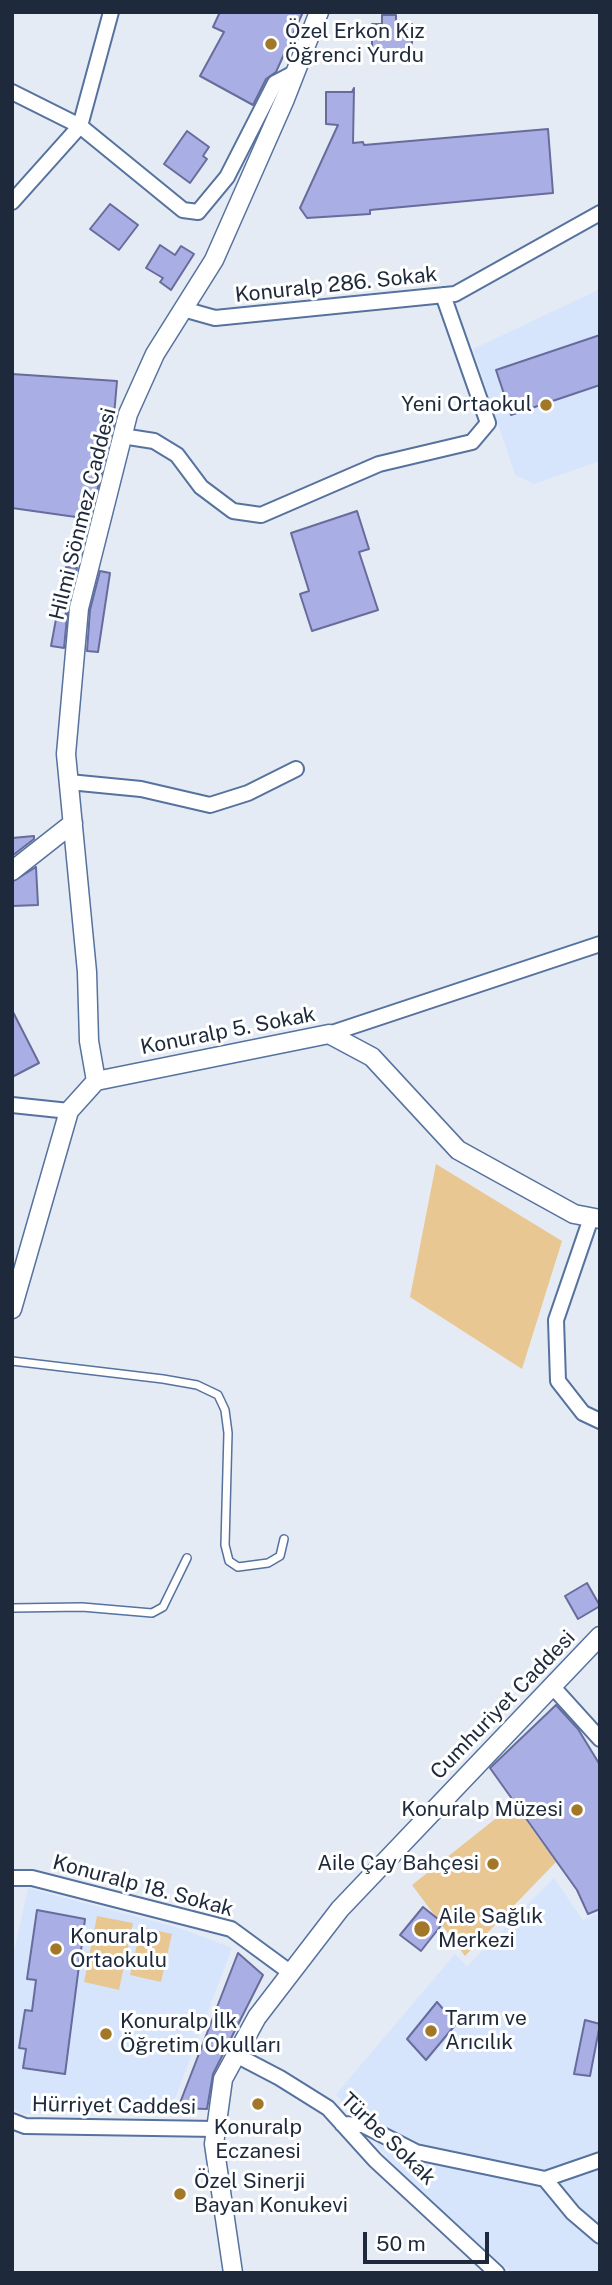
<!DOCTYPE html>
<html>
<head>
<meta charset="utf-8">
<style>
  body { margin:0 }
  #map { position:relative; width:612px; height:2285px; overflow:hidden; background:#e5ebf5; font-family:"Public Sans",sans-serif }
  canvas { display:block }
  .frame { position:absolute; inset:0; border:14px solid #1e2a3c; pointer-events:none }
  .scale { position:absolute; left:363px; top:2232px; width:126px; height:32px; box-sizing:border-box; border:4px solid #1e2a3c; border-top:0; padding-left:9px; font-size:21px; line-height:24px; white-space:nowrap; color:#1e2a3c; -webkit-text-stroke:5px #fff; paint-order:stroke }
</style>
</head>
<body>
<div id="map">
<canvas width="612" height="2285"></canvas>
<div class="frame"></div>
<div class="scale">50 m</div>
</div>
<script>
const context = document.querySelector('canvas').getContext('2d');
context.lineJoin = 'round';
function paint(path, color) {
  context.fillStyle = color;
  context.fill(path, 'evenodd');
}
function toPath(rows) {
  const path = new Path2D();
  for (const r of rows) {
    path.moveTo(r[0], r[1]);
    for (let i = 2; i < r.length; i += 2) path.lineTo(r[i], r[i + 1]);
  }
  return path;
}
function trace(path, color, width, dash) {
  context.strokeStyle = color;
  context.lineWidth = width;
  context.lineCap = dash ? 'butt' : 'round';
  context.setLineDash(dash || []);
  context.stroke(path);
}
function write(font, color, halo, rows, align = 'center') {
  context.font = font + ' "Public Sans",sans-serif';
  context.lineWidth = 6;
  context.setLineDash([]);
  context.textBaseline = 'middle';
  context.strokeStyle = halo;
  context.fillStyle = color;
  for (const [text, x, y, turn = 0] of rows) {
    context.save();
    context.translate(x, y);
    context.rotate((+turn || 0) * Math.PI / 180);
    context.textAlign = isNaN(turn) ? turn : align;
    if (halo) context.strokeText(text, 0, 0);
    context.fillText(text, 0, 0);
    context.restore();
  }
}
paint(toPath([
  [600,289,600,461,534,484,515,475,473,349],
  [554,1878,583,1920,600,1912,600,2273,512,2273,400,2174,336,2094,455,1954,467,1966],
  [28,1888,183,1929,232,1948,170,2112,23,2114,12,2108,12,1960]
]), '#d7e5fc');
paint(toPath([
  [436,1164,562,1241,522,1369,410,1297],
  [514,1804,556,1862,465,1956,412,1885],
  [97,1916,133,1923,119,1990,84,1982],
  [141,1927,172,1934,161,1982,130,1975]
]), '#e9c792');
const building = toPath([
  [220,12,303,12,276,72,266,79,253,105,200,76,224,32,213,27,220,12],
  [382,15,396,15,396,24,412,24,412,58,372,58,372,24,382,24,382,15],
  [354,88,353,143,363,142,364,145,548,129,553,193,370,210,370,214,307,218,300,208,338,125,326,124,326,92,352,92,354,88],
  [187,131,209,147,203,156,207,159,190,183,164,164,187,131],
  [110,204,138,225,119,250,90,229,110,204],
  [160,245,175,255,181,246,194,254,171,290,160,282,163,278,146,268,160,245],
  [600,335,600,385,511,415,496,370,600,335],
  [12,374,117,381,113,427,90,519,12,508,12,374],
  [357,511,369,549,359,552,378,610,312,631,300,594,309,591,291,533,357,511],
  [66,567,77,568,68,607,64,648,51,646,56,619,65,618,69,586,64,582,66,567],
  [100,571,110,573,98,652,87,651,90,610,100,571],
  [34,836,34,839,12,856,12,838,34,836],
  [36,867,38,905,12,906,12,882,36,867],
  [12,1010,39,1063,12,1077,12,1010],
  [587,1583,600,1606,578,1619,565,1596,587,1583],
  [556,1705,578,1729,600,1765,600,1909,588,1914,577,1890,490,1768,556,1705],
  [423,1907,443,1923,421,1951,400,1935,423,1907],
  [37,1910,85,1919,65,2074,23,2068,26,2049,19,2048,25,2010,32,2011,36,1980,27,1979,37,1910],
  [238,1953,263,1975,213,2074,207,2109,178,2108,238,1953],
  [437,2002,456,2024,426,2060,407,2039,437,2002],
  [585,2020,600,2024,590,2076,574,2074,585,2020]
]);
paint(building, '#a9afe4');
trace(building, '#676c9c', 2);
const service = toPath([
  [12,1361,163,1379,197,1385,218,1395,225,1410,228,1433,225,1545,229,1561,238,1567,268,1563,280,1556,284,1539],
  [12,1608,82,1607,152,1613,163,1607,187,1558]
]);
const minor = toPath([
  [12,92,80,126,183,210,198,212,227,177,275,83,296,72],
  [12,202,80,126,111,12],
  [183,309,215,318,455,294,600,213],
  [122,436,154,441,177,455,201,487,233,511,261,515,379,464,472,442,488,423,443,295],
  [69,782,141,789,210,805,248,793,296,769],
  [329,1034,600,944],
  [12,1105,69,1111],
  [591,1218,556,1320,558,1381,583,1413,600,1421],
  [552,1686,600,1739],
  [12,1878,32,1878,231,1929,291,1973],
  [236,2055,280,2078,328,2108,375,2160,497,2273],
  [12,2121,25,2126,216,2129],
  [342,2124,363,2125,416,2152,545,2179,600,2160],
  [545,2179,573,2213,600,2236]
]);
const tertiary = toPath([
  [12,871,73,823],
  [96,1081,89,1041,87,972,66,754,79,608,128,414,155,354,214,260,285,99,319,12],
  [96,1081,329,1034,372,1057,458,1150,574,1214,600,1219],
  [12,1309,69,1111,96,1081],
  [233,2273,214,2144,223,2079,257,2017,340,1909,600,1636]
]);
trace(service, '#56729e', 10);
trace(minor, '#56729e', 18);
trace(tertiary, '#56729e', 21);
trace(service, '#fff', 7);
trace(minor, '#fff', 14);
trace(tertiary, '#fff', 18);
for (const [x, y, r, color] of [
  [271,44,7,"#a27728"],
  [546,405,7,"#a27728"],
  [577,1810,7,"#a27728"],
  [493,1864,7,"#a27728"],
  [422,1929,9,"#a27728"],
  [56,1949,7,"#a27728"],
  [431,2031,7,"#a27728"],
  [106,2034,7,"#a27728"],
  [258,2104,7,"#a27728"],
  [180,2194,7,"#a27728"]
]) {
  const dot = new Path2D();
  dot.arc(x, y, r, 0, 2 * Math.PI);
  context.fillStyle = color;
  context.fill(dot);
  trace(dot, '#fff', 2.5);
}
write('21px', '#1e2a3c', '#fff', [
  ["Özel Erkon Kız",285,32],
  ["Öğrenci Yurdu",285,56],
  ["Yeni Ortaokul",532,405,"right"],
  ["Konuralp Müzesi",563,1810,"right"],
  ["Aile Çay Bahçesi",479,1864,"right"],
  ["Aile Sağlık",438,1917],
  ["Merkezi",438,1941],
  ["Konuralp",70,1937],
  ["Ortaokulu",70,1961],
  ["Tarım ve",445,2019],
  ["Arıcılık",445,2043],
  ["Konuralp İlk",120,2022],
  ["Öğretim Okulları",120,2046],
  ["Konuralp",258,2128,"center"],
  ["Eczanesi",258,2152,"center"],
  ["Özel Sinerji",194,2182],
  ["Bayan Konukevi",194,2206]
], 'left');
write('21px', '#1e2a3c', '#fff', [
  ["Konuralp 286. Sokak",336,285,-6],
  ["Hilmi Sönmez Caddesi",83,514,-76],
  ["Konuralp 5. Sokak",228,1031,-11],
  ["Cumhuriyet Caddesi",503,1705,-46],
  ["Konuralp 18. Sokak",143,1886,15],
  ["Hürriyet Caddesi",114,2106,1],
  ["Türbe Sokak",388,2139,44]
]);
</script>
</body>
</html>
